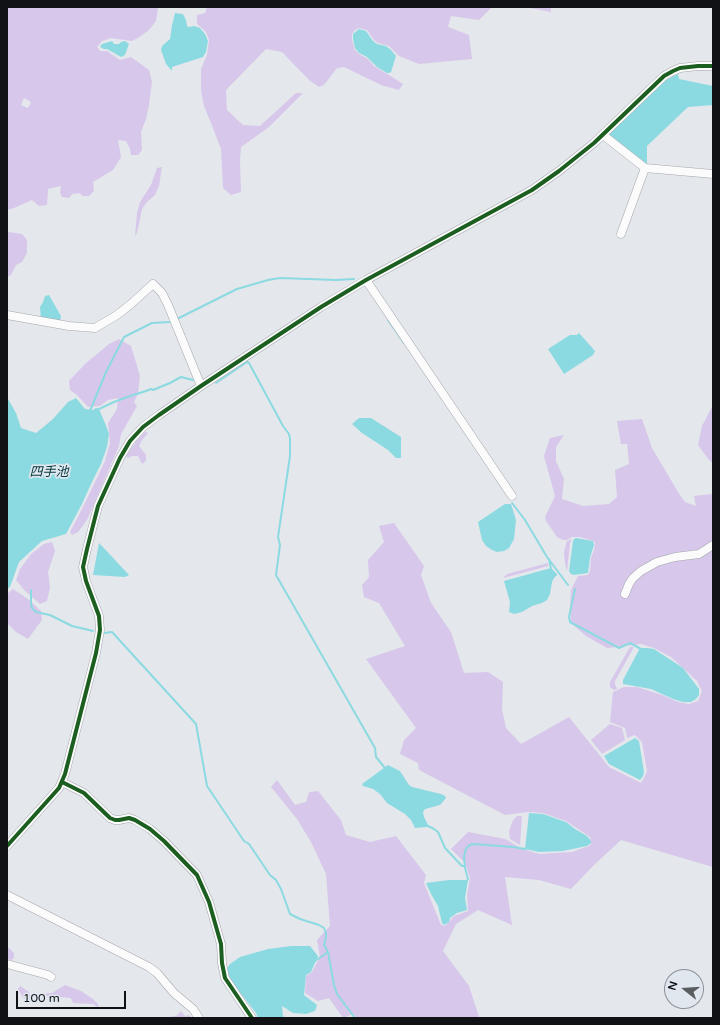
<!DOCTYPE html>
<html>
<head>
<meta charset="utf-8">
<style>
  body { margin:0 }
  #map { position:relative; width:720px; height:1025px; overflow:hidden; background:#e4e7ec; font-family:"Varela Round",sans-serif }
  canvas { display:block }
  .frame { position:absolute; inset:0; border:8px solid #101215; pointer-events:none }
  .north { position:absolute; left:664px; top:969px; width:40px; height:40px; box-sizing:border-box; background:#e0e7ef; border:1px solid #8d9298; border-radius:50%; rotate:287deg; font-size:11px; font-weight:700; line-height:16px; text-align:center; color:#101215 }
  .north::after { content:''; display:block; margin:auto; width:14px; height:18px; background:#5a5d60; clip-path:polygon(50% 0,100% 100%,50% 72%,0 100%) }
  .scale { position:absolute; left:16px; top:991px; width:110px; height:18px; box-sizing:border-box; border:2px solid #101215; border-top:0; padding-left:5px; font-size:12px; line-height:14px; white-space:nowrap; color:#101215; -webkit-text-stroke:3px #e0e7ef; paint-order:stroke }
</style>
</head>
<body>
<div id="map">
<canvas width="720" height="1025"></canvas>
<div class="frame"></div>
<div class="north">N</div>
<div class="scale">100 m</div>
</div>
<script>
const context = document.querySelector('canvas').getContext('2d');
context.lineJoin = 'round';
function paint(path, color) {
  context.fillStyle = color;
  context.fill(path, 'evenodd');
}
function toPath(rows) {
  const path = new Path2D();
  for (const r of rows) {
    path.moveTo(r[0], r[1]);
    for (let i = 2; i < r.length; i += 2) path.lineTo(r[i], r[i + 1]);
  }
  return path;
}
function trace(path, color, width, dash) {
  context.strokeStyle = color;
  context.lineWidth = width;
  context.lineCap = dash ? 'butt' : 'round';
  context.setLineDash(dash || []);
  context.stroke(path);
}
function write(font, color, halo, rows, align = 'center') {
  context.font = font + ' "Varela Round","Noto Sans JP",sans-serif';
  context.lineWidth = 3.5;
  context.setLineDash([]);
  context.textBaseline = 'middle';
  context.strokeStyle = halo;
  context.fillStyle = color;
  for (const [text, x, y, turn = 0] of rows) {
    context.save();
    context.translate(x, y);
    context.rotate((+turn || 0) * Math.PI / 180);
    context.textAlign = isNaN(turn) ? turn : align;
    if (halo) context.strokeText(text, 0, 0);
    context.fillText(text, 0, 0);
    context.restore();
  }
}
paint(toPath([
  [7,7,157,7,158,8,156,21,149,30,138,38,132,41,111,38,102,41,97,47,100,51,107,51,120,60,131,57,149,70,152,82,149,105,146,119,141,132,142,150,138,155,131,155,130,149,126,141,118,140,121,157,113,170,93,182,94,191,89,196,83,196,79,193,72,194,69,198,62,197,60,192,61,186,48,189,47,205,39,206,32,200,14,208,7,210],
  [24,98,31,102,28,108,21,105],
  [207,7,492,7,479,20,451,16,448,27,469,35,472,59,419,64,399,56,389,46,378,43,374,40,367,30,359,28,355,30,352,34,352,40,355,50,359,54,368,59,374,66,389,75,403,84,399,90,381,85,344,67,337,68,324,85,319,87,309,80,282,52,266,49,226,90,227,110,243,125,260,126,296,93,303,93,269,127,241,147,240,161,241,192,231,195,223,188,221,149,211,123,204,106,201,91,201,69,207,55,209,40,206,32,197,24,197,15,205,13],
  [525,7,551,7,551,12],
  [162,167,159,186,155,195,147,202,142,209,137,233,135,236,137,213,140,202,151,185,157,168],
  [9,232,22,234,27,240,27,253,22,262,16,265,11,275,7,277,7,233],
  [119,339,131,346,140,376,138,394,134,402,137,406,121,434,119,446,87,520,78,532,72,535,70,532,83,507,105,461,110,443,108,423,117,409,118,398,108,400,100,406,88,407,77,395,70,390,69,381,85,364,109,344],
  [713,405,713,463,709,460,698,445,702,426],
  [642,419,652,448,678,492,685,502,696,506,694,496,713,494,713,867,621,840,595,864,571,889,539,880,505,877,512,925,478,910,456,924,443,951,469,986,479,1017,481,1018,357,1018,353,1014,343,1018,329,998,318,1001,305,993,306,976,312,972,320,957,317,940,330,926,326,874,311,842,297,819,271,787,277,780,295,805,306,802,309,792,318,791,341,820,346,835,370,842,396,836,426,875,424,883,441,925,445,926,454,916,468,911,467,896,470,878,465,863,451,849,468,832,505,839,523,849,539,854,572,852,589,846,591,844,590,837,566,821,543,813,528,812,505,815,419,770,418,763,400,754,404,740,416,728,366,659,405,646,379,603,364,597,362,585,369,577,368,560,384,542,379,526,394,523,424,566,421,575,431,603,451,632,464,673,488,672,503,682,502,709,506,728,521,744,569,717,609,767,641,783,644,778,647,771,642,742,635,735,627,738,625,728,610,722,613,692,624,687,637,687,662,695,678,702,689,704,698,701,702,691,697,681,671,657,654,648,641,644,607,648,586,636,571,623,570,606,571,590,578,576,588,575,590,571,591,558,594,550,595,542,593,541,580,537,572,537,567,540,563,540,557,537,546,521,545,517,555,496,544,456,550,438,564,435,556,447,556,461,564,479,562,499,583,506,609,504,617,497,615,470,629,464,627,444,621,444,617,421],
  [145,432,148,433,142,440,139,446,146,455,146,461,142,464,138,456,132,456,128,458,126,456,138,439],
  [572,539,570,543,567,571,565,564,564,552,567,541],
  [52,542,55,551,48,572,50,587,47,601,40,604,25,591,16,580,20,569,31,554,44,544],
  [548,563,548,566,503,578,507,574],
  [13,589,28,599,41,611,42,620,28,639,16,632,7,623,7,594],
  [630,647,634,647,615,681,615,684,617,689,614,690,610,687,610,682],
  [610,724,622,728,625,740,602,754,591,740],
  [517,816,522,816,520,845,510,839,509,831,513,820],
  [7,946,14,953,14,957,12,960,7,959],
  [65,985,81,991,93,999,98,1004,99,1008,93,1004,73,1003,71,998,47,996,45,995,47,993,52,993],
  [20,986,29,992,30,997,30,1001,27,1001,22,996,18,989],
  [181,1011,186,1017,187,1015,189,1015,192,1018,186,1018,184,1017,160,1018,176,1016]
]), '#d7c7ea');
paint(toPath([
  [175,13,183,14,186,20,187,26,189,27,194,26,200,28,205,34,208,41,206,52,203,57,172,67,172,71,166,64,161,50,162,46,170,39,172,25],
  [359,29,366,31,373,41,377,44,386,46,391,50,396,56,391,72,389,73,387,73,377,67,367,57,359,53,355,48,353,39,353,34],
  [112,41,114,44,119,44,121,42,125,41,129,44,125,55,121,57,107,49,104,49,100,47,102,44],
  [678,74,679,79,713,86,713,105,688,107,647,146,647,165,608,134,666,80],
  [49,295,61,316,60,322,41,319,40,307,43,302,45,296],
  [579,333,595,351,593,355,564,374,548,349,570,335,577,335],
  [7,397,16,413,21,428,36,433,53,419,68,402,76,398,85,409,93,410,96,408,99,409,105,423,109,434,107,447,101,464,91,484,82,504,66,534,42,541,19,562,10,587,7,589],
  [359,418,371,418,401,437,401,458,396,458,388,450,362,433,352,424],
  [505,504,511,504,516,520,514,539,509,548,504,551,497,552,492,550,486,546,482,540,478,522],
  [576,538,593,541,594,545,590,558,588,573,574,575,571,574,569,571,573,541,574,539],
  [99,543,101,545,129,575,125,577,93,575],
  [551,568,557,574,557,575,554,578,552,582,550,594,547,600,542,603,532,606,522,612,514,614,509,612,510,602,504,581],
  [640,648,647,648,654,649,677,664,683,668,699,689,699,695,696,699,691,702,683,702,673,699,651,689,623,684,623,680],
  [635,738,639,741,644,772,643,776,640,780,609,764,604,756],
  [388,765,400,771,409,785,412,787,441,794,445,796,446,798,440,805,425,809,423,812,424,817,428,825,427,827,415,828,411,820,405,814,387,803,380,794,373,789,363,786,362,784],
  [529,813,543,814,566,822,575,829,587,836,591,841,591,843,587,846,563,851,539,852,525,849],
  [449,880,468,880,465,898,467,910,457,913,450,918,449,922,444,925,442,923,438,906,431,894,426,883],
  [291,946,310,946,318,956,311,972,306,975,304,995,317,1005,315,1011,306,1014,293,1013,282,1006,283,1016,284,1018,258,1018,256,1013,242,995,237,992,230,982,226,970,230,964,240,957,268,949]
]), '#8cdae1');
trace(toPath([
  [177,319,237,289,268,280,280,278,336,280,354,279],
  [388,320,404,343],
  [216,383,247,362,249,363,283,426,289,434,290,439,290,456,278,537,280,545,276,575,375,748,376,757,385,768],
  [97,410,114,402,130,396,146,391,151,389,153,390,170,383,181,377,193,380],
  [90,411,106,372,124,337,152,323,170,322,173,321],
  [512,503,525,520,547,557,568,585],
  [549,559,551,569],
  [575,589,569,617,570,622,619,648,630,643,641,649],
  [31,590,31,604,32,608,36,612,50,615,72,626,93,631],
  [105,633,112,632,196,724,207,786,244,841,249,844,270,875,276,880,281,889,290,914,300,919,319,925,324,928,326,933,326,937,324,945,328,952,315,961],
  [426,825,434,829,438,832,445,848,462,866,465,866],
  [466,882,468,879,465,868,464,856,466,849,468,846,473,844,513,847,525,849,527,848],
  [328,952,334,985,337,994,355,1018]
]), '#8cdae1', 2);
const street = toPath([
  [603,135,645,168,713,174],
  [621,234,645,168],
  [366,280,512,496],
  [7,315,69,326,95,328,117,315,131,304,153,284,162,293,168,305,201,386],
  [625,594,629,584,633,578,641,571,657,562,675,557,699,554,713,545],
  [62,782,84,793,110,818,115,820,119,820,129,818,135,820,150,829,164,841,197,875,209,902,221,944,222,963,225,978,252,1018],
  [7,846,59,788,65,774,96,653,100,630,99,616,86,581,83,567,87,549,98,506,120,458,130,441,143,427,159,415,201,386,321,307,366,280,532,190,559,171,594,143,664,76,673,71,680,68,698,66,713,66],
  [7,895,149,967,157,973,174,993,193,1009,199,1018],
  [7,964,48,975,51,977]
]);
trace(street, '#a4a6aa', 9);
trace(street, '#fbfbfc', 8);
trace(toPath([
  [62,782,84,793,110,818,115,820,119,820,129,818,135,820,150,829,164,841,197,875,209,902,221,944,222,963,225,978,252,1018],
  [7,846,59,788,65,774,96,653,100,630,99,616,86,581,83,567,87,549,98,506,120,458,130,441,143,427,159,415,201,386,321,307,366,280,532,190,559,171,594,143,664,76,673,71,680,68,698,66,713,66]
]), '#1b5e20', 4);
write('italic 13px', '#00373a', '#e0e7ef', [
  ["四手池",49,473]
]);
</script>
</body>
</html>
